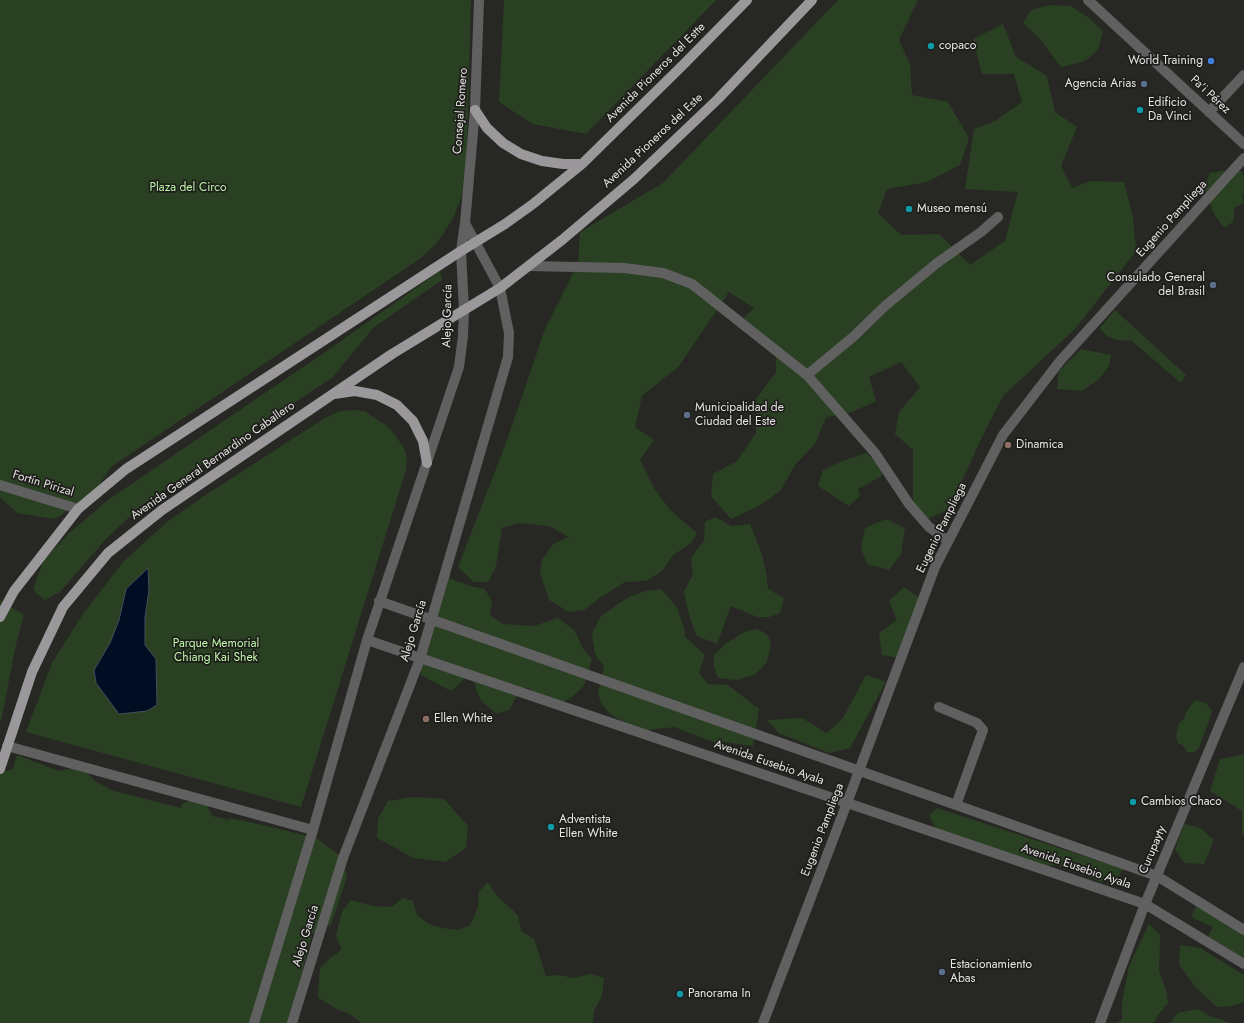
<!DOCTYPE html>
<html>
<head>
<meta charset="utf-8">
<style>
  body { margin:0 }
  canvas { display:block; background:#272724 }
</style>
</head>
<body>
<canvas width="1244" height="1023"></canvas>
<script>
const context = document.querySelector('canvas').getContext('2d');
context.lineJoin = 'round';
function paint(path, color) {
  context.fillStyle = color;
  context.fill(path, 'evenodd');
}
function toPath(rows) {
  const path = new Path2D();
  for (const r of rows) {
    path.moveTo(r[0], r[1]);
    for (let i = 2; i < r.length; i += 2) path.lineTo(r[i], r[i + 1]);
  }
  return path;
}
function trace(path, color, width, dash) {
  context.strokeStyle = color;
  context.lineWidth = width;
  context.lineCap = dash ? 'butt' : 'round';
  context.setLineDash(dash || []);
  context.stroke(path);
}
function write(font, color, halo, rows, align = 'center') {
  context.font = font + ' Jost,sans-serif';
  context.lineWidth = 3.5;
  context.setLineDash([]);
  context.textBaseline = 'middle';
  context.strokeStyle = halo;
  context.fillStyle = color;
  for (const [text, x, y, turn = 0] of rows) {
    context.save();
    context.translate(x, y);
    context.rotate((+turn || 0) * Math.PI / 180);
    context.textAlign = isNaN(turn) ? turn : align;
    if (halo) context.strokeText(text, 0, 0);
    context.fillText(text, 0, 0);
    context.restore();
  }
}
paint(toPath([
  [0,0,471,0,466,178,460,202,452,220,437,243,421,258,111,467,93,494,55,519,17,513,0,497],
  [504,0,716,0,586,134,533,124,499,102],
  [838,0,918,0,899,40,910,64,912,95,948,102,969,138,960,165,927,182,887,189,878,213,901,235,939,234,970,265,1005,241,1018,192,965,189,974,129,995,121,1022,102,1014,74,982,74,973,39,1003,24,1016,57,1047,76,1055,112,1077,127,1061,166,1072,188,1090,181,1124,182,1133,217,1136,251,1075,329,1003,396,984,433,949,509,926,520,913,503,913,450,895,434,899,412,920,387,901,362,869,377,876,401,850,413,826,417,815,444,795,465,781,490,759,506,731,519,711,496,713,474,737,461,756,433,756,399,776,372,776,345,757,341,736,326,754,308,729,292,679,366,642,396,635,427,654,440,640,460,655,490,671,511,697,533,690,544,673,555,662,571,646,581,625,582,598,599,584,610,569,612,549,600,540,572,542,560,553,544,569,537,549,526,519,523,502,528,496,566,488,582,474,582,458,567,506,443,545,329,578,263,580,232,663,183],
  [1050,5,1071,6,1089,18,1103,31,1098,50,1085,61,1061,67,1039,38,1023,23,1031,10],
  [1222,171,1241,171,1244,176,1244,194,1242,195,1244,203,1234,208,1234,220,1228,226,1223,227,1213,212,1204,187,1210,173],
  [440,271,442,280,373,328,333,377,142,505,105,540,60,592,45,600,33,590,43,561,68,534,108,500,331,348],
  [1115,310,1186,375,1181,383,1132,341,1118,340,1108,337,1100,328],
  [1081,349,1111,355,1109,366,1099,379,1082,391,1057,389,1059,371],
  [353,410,364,411,384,424,392,431,404,448,407,458,406,470,301,807,26,732,52,663,83,614,123,562,167,522,204,496,325,418,340,411],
  [866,453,881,465,882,476,858,489,860,496,849,506,818,486,823,470,840,462],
  [715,517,732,526,750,524,762,554,766,572,768,589,784,598,780,613,769,617,757,617,731,606,717,644,697,636,689,615,684,592,693,574,691,558,704,540,705,522],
  [886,519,905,528,901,554,889,570,867,564,861,548,865,528],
  [443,570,451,579,470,586,485,589,492,602,490,615,503,624,534,626,558,618,575,631,582,647,592,659,584,686,572,697,560,704,541,697,529,688,521,688,510,709,497,714,482,702,476,690,473,671,451,691,421,675,420,639,430,628,436,604,432,597,439,587],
  [904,587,921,599,899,658,882,655,879,633,897,620,889,601],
  [661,589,676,606,684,627,685,637,705,655,699,673,708,684,728,685,759,709,753,746,725,742,716,743,674,727,640,731,610,714,601,703,598,693,604,667,595,654,592,634,601,616,627,598,645,591],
  [0,600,24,615,16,644,2,717,0,722],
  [757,629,767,634,771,643,767,662,756,674,737,680,718,678,714,667,714,655,724,645,744,632],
  [866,675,886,682,850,748,829,753,779,733,767,720,802,718,827,733,843,718],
  [1195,700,1206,703,1212,711,1211,715,1199,748,1194,752,1187,752,1183,746,1178,743,1176,737,1178,725,1184,718,1187,711],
  [1244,754,1244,835,1242,834,1242,811,1210,791,1220,759],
  [17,755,59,771,81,766,95,781,111,790,181,808,182,804,197,798,207,805,212,816,228,820,230,818,276,828,318,839,343,858,347,877,331,925,312,934,298,989,292,1023,0,1023,0,773,13,769],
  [414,797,444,799,468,826,466,848,445,862,414,858,377,838,378,819,388,801],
  [937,808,1123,869,1117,879,1100,882,1074,870,1056,865,1046,866,939,836,929,815],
  [1184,824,1200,828,1214,840,1204,864,1184,863,1175,849],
  [488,882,496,895,518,915,521,931,534,939,546,976,558,975,574,978,590,974,604,978,602,996,594,1011,593,1023,362,1023,351,1015,337,1009,318,998,320,968,330,958,342,950,336,936,342,912,351,900,374,906,392,907,403,898,413,901,417,915,429,924,442,928,458,930,470,925,478,907,479,891],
  [1197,905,1244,934,1244,959,1208,936,1213,927,1191,917],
  [1149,924,1160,935,1159,972,1167,993,1168,1003,1157,1016,1154,1023,1117,1023,1122,1019,1122,1002,1129,966],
  [1180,945,1200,948,1244,975,1244,1002,1232,1006,1217,1007,1195,987,1179,964],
  [1198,1009,1208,1015,1230,1023,1170,1023,1178,1013]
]), '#2a4022');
const water = toPath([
  [148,568,149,590,145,617,145,645,156,659,157,705,147,711,119,714,96,683,94,670,110,643,119,620,126,589,148,568]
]);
paint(water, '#000d23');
trace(water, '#444e5c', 1);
trace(toPath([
  [1088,0,1244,144],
  [1209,112,1244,75],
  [529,266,624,268,663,273,692,284,807,375,875,453,909,504,929,527,948,541],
  [807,375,853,337,885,306,937,263,981,232,998,217],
  [0,485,78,509],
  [379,601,1157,876,1244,930],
  [367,640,1145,904,1244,964],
  [939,707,977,723,983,730,956,805],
  [7,746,313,830],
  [254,1023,313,830,367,640,459,367,463,336,464,310,461,251,465,223,475,110,479,0],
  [292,1023,343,858,420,659,508,357,509,333,500,288,465,223],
  [763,1023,847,803,935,567,1003,435,1060,361,1244,158],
  [1100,1023,1145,904,1244,667]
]), '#616061', 10);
trace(toPath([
  [475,110,487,128,503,143,521,154,542,161,563,164,582,164],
  [334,394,355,391,377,395,397,405,413,421,423,441,427,463],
  [0,617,14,591,78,509,126,469,461,251,505,224,533,204,582,164,682,66,747,0],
  [0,769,32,672,63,607,108,553,162,510,392,354,500,288,562,240,634,179,718,99,812,0]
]), '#9b989b', 10);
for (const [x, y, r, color] of [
  [931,46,4,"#0f9aa8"],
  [1211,61,4,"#3f7fe0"],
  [1144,84,4,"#5c6f8a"],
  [1140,110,4,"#0f9aa8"],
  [909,209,4,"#0f9aa8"],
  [1213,285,4,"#5c6f8a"],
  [687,415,4,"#5c6f8a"],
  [1008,445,4,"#8d6e63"],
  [426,719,4,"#8d6e63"],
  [1133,802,4,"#0f9aa8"],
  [551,827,4,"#0f9aa8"],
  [942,972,4,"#5c6f8a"],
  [680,994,4,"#0f9aa8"]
]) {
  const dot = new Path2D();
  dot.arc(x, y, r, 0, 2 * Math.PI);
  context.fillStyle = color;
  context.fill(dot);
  trace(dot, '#1e1d1b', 1.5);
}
write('12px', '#e4e4e2', '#1e1d1b', [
  ["copaco",939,46],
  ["World Training",1203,61,"right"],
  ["Agencia Arias",1136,84,"right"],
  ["Edificio",1148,103],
  ["Da Vinci",1148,117],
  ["Museo mensú",917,209],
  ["Consulado General",1205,278,"right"],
  ["del Brasil",1205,292,"right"],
  ["Municipalidad de",695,408],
  ["Ciudad del Este",695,422],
  ["Dinamica",1016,445],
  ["Ellen White",434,719],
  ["Cambios Chaco",1141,802],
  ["Adventista",559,820],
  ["Ellen White",559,834],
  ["Estacionamiento",950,965],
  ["Abas",950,979],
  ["Panorama In",688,994]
], 'left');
write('12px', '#e4e4e2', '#1e1d1b', [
  ["Avenida Pioneros del Estte",656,73,-45],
  ["Pa'i Pérez",1210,95,43],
  ["Consejal Romero",461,111,-86],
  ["Avenida Pioneros del Este",653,141,-43],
  ["Eugenio Pampliega",1172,219,-48],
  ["Alejo García",448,316,-89],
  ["Avenida General Bernardino Caballero",213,461,-35],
  ["Fortín Pirizal",43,484,17],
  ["Eugenio Pampliega",942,528,-64],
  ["Alejo García",414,631,-73],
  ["Avenida Eusebio Ayala",769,763,19],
  ["Eugenio Pampliega",823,830,-69],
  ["Curupayty",1153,850,-67],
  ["Avenida Eusebio Ayala",1076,867,19],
  ["Alejo García",306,936,-73]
]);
write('12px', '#bdf6a7', '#1e1d1b', [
  ["Plaza del Circo",188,188],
  ["Parque Memorial",216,644],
  ["Chiang Kai Shek",216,658]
]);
</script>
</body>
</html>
